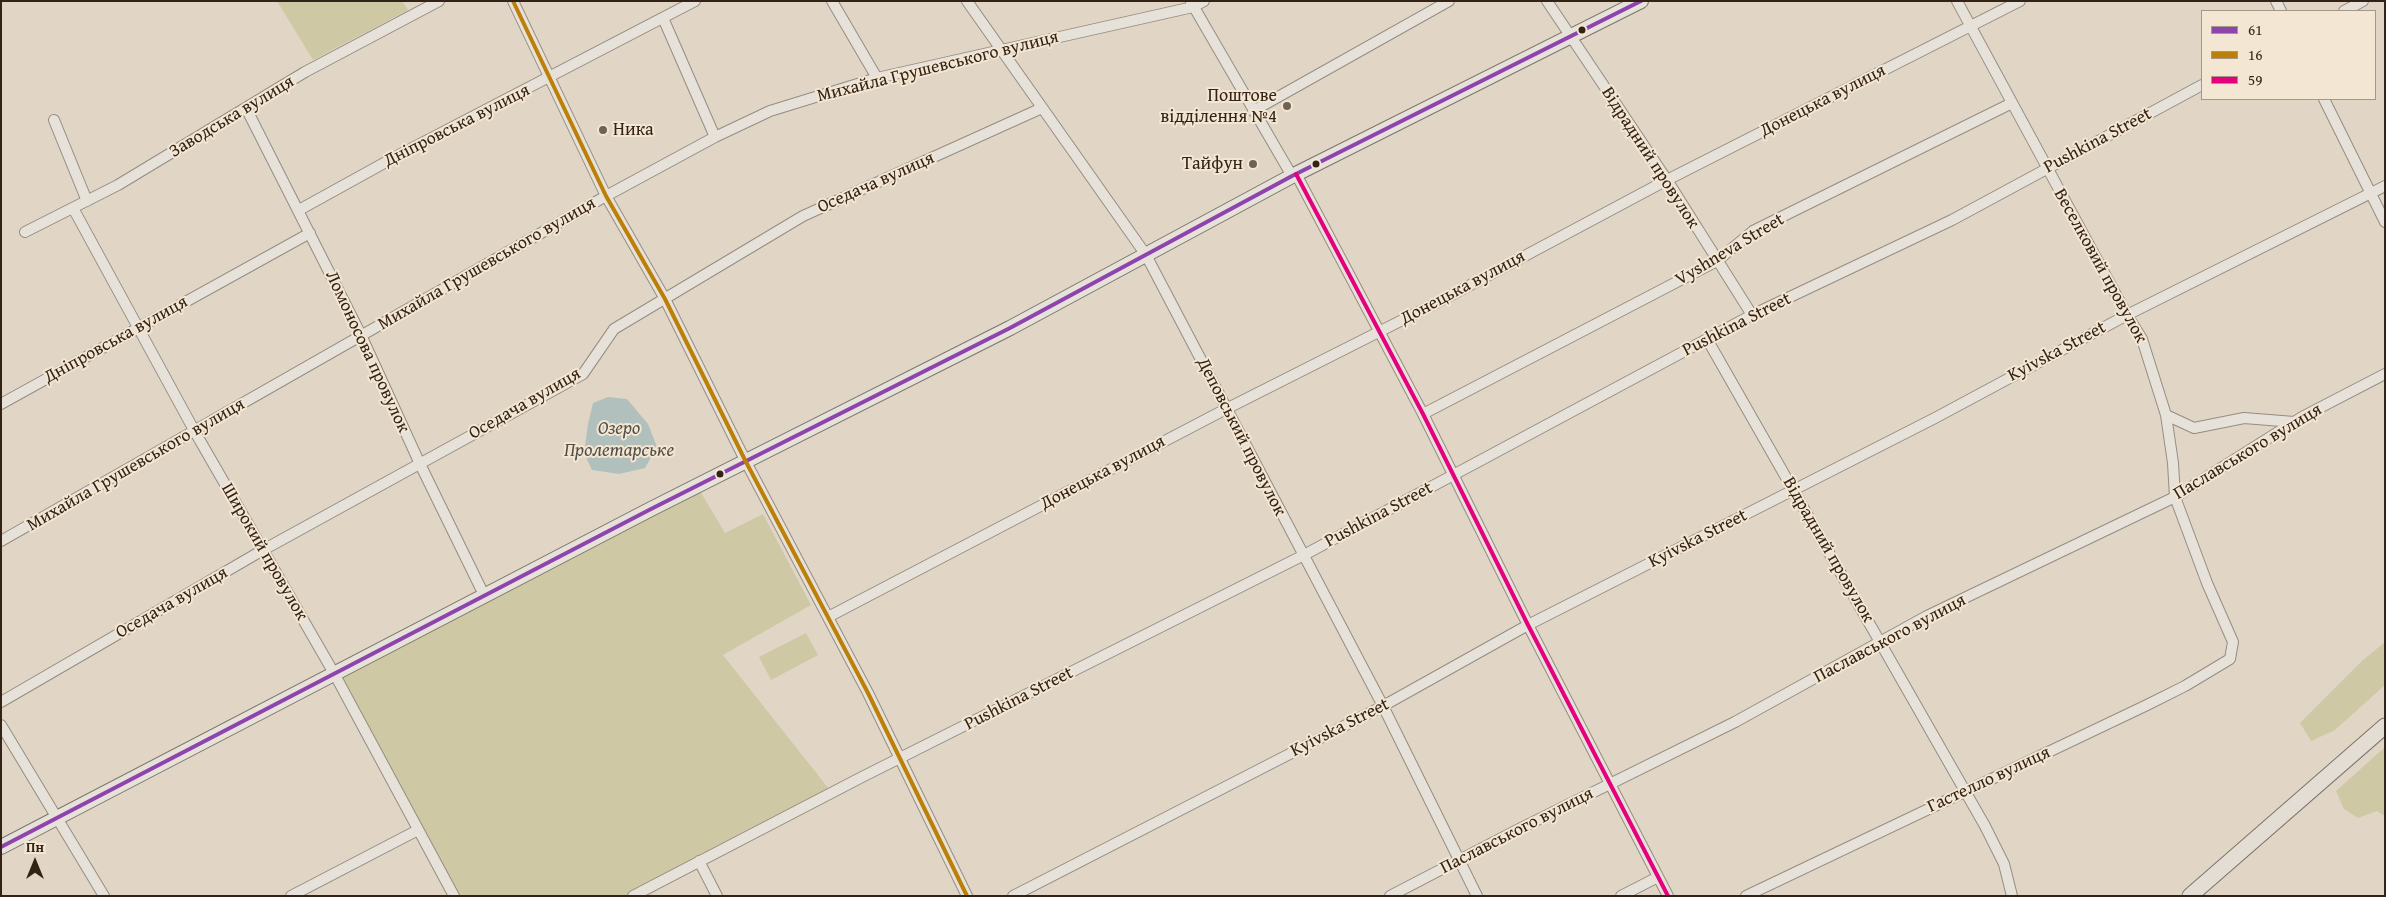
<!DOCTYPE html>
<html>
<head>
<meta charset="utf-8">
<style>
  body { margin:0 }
  #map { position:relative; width:2386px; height:897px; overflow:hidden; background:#e1d6c5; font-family:"Gentium Book Plus",serif }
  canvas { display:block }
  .frame { position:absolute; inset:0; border:2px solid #332317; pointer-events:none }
  .legend { position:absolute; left:2201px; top:10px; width:175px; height:90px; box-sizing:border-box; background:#f3e6d2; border:1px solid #a69887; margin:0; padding:6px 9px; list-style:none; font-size:15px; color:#332317 }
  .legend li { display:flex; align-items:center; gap:10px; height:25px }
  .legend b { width:25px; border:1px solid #a69887 }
  .north { position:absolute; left:10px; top:837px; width:50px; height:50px; -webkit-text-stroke:4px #f3e6d2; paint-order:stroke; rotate:0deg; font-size:14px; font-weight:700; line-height:20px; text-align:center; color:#332317 }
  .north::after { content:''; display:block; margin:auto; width:18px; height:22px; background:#332317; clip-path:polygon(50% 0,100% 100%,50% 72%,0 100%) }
</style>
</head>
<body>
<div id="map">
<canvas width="2386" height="897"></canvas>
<div class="frame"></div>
<ul class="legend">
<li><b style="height:6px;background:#8e44ad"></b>61</li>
<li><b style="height:6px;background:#bc7f07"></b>16</li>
<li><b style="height:6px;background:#e5007d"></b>59</li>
</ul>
<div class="north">Пн</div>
</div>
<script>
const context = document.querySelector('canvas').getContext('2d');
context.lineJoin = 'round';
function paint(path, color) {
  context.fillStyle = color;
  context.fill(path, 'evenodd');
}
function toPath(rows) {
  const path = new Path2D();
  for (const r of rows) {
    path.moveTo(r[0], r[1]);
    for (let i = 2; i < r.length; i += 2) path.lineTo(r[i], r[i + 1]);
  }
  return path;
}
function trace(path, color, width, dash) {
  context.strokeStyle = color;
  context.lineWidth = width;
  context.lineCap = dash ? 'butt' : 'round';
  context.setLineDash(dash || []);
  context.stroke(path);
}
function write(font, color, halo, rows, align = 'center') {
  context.font = font + ' "Gentium Book Plus",serif';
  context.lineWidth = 4;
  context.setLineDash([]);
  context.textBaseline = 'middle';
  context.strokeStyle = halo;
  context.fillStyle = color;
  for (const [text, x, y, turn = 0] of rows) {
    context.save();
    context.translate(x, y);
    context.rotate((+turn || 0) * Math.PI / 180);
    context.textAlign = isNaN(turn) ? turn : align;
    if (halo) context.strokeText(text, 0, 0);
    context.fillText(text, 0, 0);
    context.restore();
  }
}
paint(toPath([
  [277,1,402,1,408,10,313,60],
  [697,486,725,533,763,514,811,605,723,655,829,789,625,896,458,896,342,677],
  [806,633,818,655,771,680,759,657],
  [2385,642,2385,685,2335,730,2311,741,2300,723,2363,660],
  [2385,747,2385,816,2377,811,2358,818,2344,809,2336,791]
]), '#cec8a5');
paint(toPath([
  [608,397,627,399,648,424,657,447,645,468,619,474,592,470,584,453,588,424,593,403]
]), '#b1c0bd');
const street = toPath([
  [513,1,606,196,665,299,746,462,868,693,967,896],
  [832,1,877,78],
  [967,1,1146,255,1383,706,1477,896],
  [1547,1,1667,180,1752,315],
  [2276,1,2281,11],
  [1191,2,1292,176],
  [2344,11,2363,1],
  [663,18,715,137],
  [2324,99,2385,222],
  [246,108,361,335,420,464,485,597],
  [1253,111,1449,1],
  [54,120,87,201],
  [1296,174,1423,414,1528,625,1668,896],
  [73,208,195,432,335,675,454,896],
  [299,210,395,157,695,1],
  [25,232,118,185,305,72,439,1],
  [1707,339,1985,826,2004,864,2012,896],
  [1,404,310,233],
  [1423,414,1717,261,1753,231,2012,103],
  [2166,415,2194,428,2244,418,2294,422],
  [1,541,606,196,715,137,770,111,877,78,1193,7,1204,1],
  [828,617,1226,409,1444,299,1667,180,2020,1],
  [1,702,263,550,583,374,614,329,803,216,1042,108],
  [1,725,104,896],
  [699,861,717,896],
  [291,896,418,830],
  [633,896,862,777,1302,556,1752,315,1952,220,2202,85],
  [1013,896,1383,706,1528,625,1935,418,2127,315,2385,186],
  [1390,896,1519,829,1735,722,1927,616,2175,497,2302,417,2385,374],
  [1621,896,1658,877],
  [1746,896,2147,705,2185,686,2230,659,2233,642,2207,583,2175,497,2173,463,2166,415,2142,339,2127,315,1957,1]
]);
const secondary = toPath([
  [1,847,651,509,1010,328,1292,176,1641,1]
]);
const primary = toPath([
  [2190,896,2385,726]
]);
trace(street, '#958c82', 12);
trace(secondary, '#7c746a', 16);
trace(primary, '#7c746a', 17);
trace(street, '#e7e2d9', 10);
trace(secondary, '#e7e2d9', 14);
trace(primary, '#e3ddd3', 15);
trace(toPath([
  [1,847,651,509,1010,328,1292,176,1641,1]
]), '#8e44ad', 4);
trace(toPath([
  [513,1,606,196,665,299,746,462,868,693,967,896]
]), '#bc7f07', 4);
trace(toPath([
  [1296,174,1423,414,1528,625,1668,896]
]), '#e5007d', 4);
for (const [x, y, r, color] of [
  [1582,30,4.5,"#332317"],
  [1287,106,5,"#706254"],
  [603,130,5,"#706254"],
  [1253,164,5,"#706254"],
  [1316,164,4.5,"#332317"],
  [720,474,4.5,"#332317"]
]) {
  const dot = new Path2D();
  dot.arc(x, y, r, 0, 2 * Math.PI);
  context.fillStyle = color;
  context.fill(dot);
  trace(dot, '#f3e6d2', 2);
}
write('18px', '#332317', '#f3e6d2', [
  ["Михайла Грушевського вулиця",938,67,-14],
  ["Донецька вулиця",1823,101,-27],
  ["Заводська вулиця",232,117,-31],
  ["Дніпровська вулиця",457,126,-27],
  ["Pushkina Street",2098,141,-28],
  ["Відрадний провулок",1650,158,57],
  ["Оседача вулиця",876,183,-24],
  ["Vyshneva Street",1730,250,-31],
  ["Михайла Грушевського вулиця",487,264,-30],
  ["Веселковий провулок",2100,266,61],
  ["Донецька вулиця",1463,288,-28],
  ["Pushkina Street",1737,325,-27],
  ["Дніпровська вулиця",116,340,-29],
  ["Ломоносова провулок",367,352,65],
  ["Kyivska Street",2057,352,-28],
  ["Оседача вулиця",525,404,-30],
  ["Деповський провулок",1241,437,63],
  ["Паславського вулиця",2248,452,-31],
  ["Михайла Грушевського вулиця",136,465,-30],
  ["Донецька вулиця",1103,473,-28],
  ["Pushkina Street",1379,515,-28],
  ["Kyivska Street",1698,539,-27],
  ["Відрадний провулок",1828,550,60],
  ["Широкий провулок",264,552,60],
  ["Оседача вулиця",172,603,-30],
  ["Паславського вулиця",1890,639,-28],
  ["Pushkina Street",1019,699,-27],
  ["Kyivska Street",1340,728,-27],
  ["Гастелло вулиця",1989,780,-25],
  ["Паславського вулиця",1517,831,-27]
]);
write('18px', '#332317', '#f3e6d2', [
  ["Поштове",1277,96],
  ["відділення №4",1277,117],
  ["Ника",613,130,"left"],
  ["Тайфун",1243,164]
], 'right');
write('italic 19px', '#534f48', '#f3e6d2', [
  ["Озеро",619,429],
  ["Пролетарське",619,451]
]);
</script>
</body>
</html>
